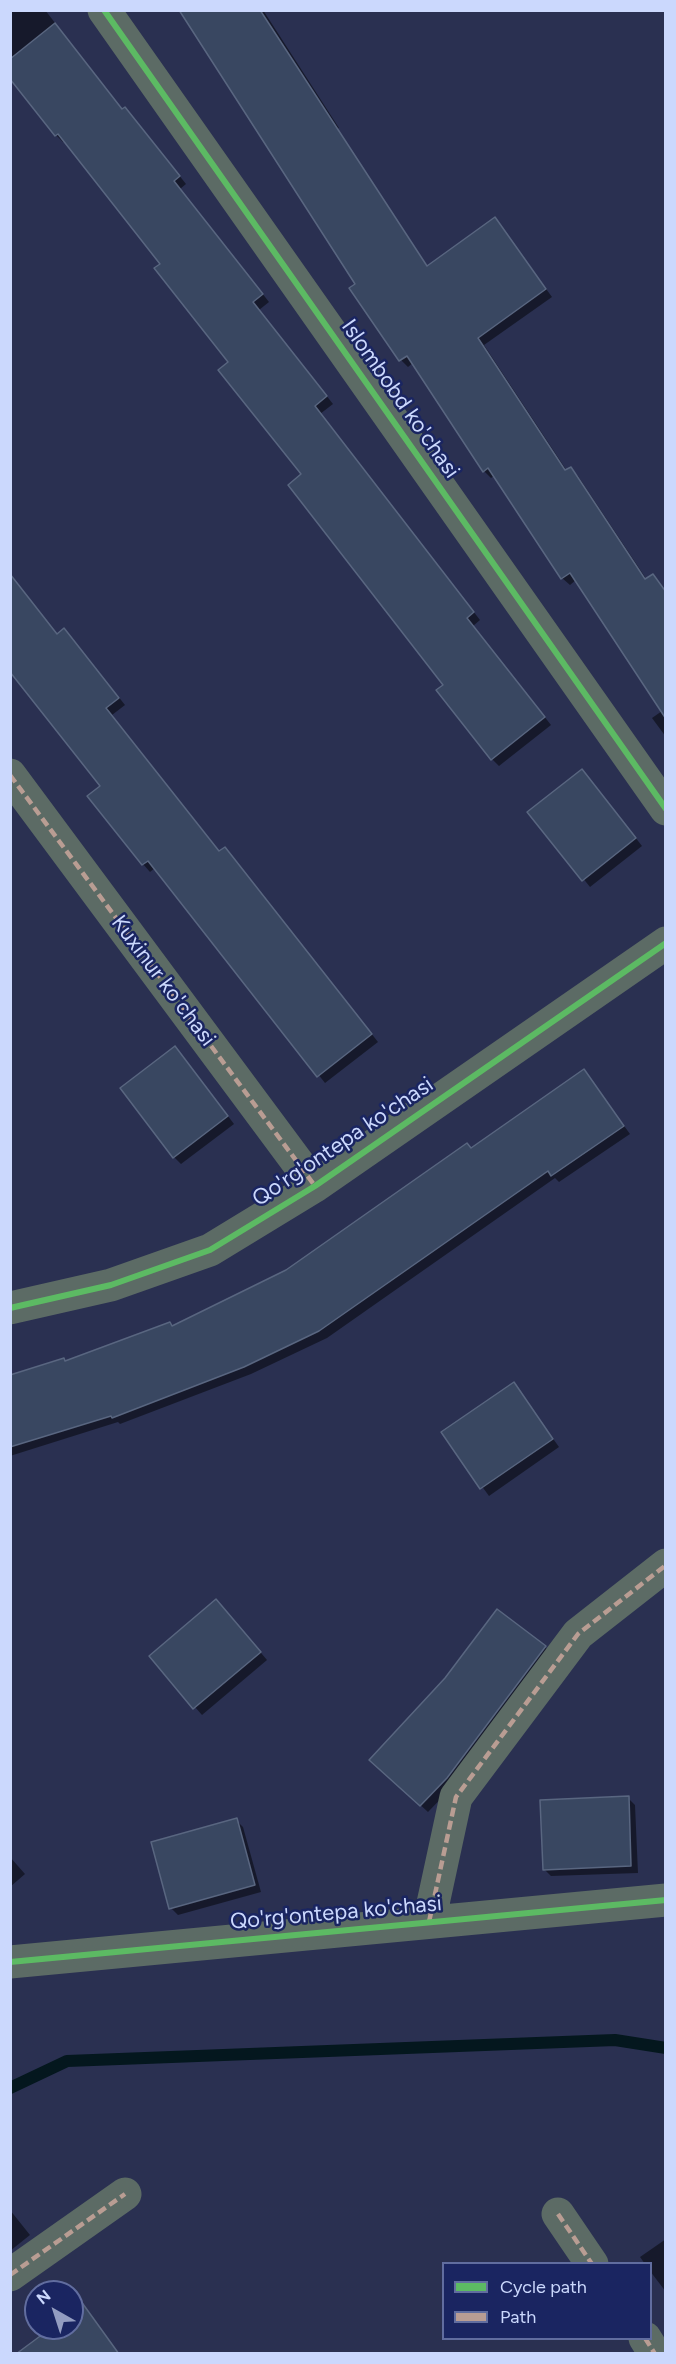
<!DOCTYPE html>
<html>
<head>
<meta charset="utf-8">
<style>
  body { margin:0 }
  #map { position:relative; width:676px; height:2364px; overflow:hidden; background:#2a3051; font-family:Figtree,sans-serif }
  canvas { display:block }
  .frame { position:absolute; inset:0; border:12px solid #cbd8fd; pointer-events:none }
  .legend { position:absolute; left:442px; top:2262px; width:210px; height:78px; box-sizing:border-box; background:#1a2561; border:2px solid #616d9f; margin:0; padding:8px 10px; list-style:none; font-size:18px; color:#cbd8fd }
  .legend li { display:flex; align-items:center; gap:12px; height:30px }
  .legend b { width:30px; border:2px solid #616d9f }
  .north { position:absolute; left:24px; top:2280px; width:60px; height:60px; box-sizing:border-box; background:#1a2561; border:2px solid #616d9f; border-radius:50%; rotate:321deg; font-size:16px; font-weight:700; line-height:24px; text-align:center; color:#cbd8fd }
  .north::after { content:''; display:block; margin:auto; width:21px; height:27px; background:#939dc1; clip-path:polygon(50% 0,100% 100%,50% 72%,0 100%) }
</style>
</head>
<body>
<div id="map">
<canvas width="676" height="2364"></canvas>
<div class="frame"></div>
<ul class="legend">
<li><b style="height:8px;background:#5cba63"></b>Cycle path</li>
<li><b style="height:8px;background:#b99d93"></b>Path</li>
</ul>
<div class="north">N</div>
</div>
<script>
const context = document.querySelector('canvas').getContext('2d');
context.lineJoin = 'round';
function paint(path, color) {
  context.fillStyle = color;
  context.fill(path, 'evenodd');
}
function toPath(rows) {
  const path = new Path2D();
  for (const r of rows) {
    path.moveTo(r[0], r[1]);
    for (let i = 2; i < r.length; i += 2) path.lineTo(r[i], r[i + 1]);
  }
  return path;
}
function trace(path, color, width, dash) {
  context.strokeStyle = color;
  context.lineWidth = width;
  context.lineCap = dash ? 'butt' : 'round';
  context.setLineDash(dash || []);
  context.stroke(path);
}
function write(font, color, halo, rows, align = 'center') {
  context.font = font + ' Figtree,sans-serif';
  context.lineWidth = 5;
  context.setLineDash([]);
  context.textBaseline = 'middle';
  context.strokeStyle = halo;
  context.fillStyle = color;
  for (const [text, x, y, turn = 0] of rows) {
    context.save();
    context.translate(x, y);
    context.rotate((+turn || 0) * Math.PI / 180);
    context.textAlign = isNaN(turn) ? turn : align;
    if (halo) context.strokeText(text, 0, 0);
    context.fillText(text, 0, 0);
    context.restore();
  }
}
paint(toPath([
  [10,10,45,10,123,110,132,116,186,184,180,189,269,302,259,310,333,404,320,414,480,620,473,626,551,725,499,766,492,759,230,362,162,264,65,141,63,142,56,135,10,77],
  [181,10,263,10,339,128,337,129,428,267,495,219,552,297,484,345,567,471,571,469,578,476,647,580,653,576,666,591,666,737,652,718,662,711,576,580,570,585,562,578,495,475,491,478,484,471,413,363,408,367,401,360,357,284],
  [10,575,57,635,71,637,125,705,112,715,220,852,231,856,378,1042,325,1083,155,868,150,872,143,864,89,796,102,786,10,670],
  [589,778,642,846,590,887,530,812],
  [182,1055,234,1124,181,1164,174,1157],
  [584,1071,630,1134,559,1182,555,1178,327,1338,251,1374,120,1424,118,1422,10,1456,10,1376,64,1359,66,1362,170,1324,173,1327,287,1271,472,1149],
  [514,1384,559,1447,489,1496,443,1433],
  [223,1608,267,1660,202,1715,151,1657],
  [545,1647,552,1654,454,1785,428,1812,379,1767],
  [628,1798,635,1805,638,1873,551,1876,544,1869],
  [236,1820,243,1827,261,1892,178,1915,171,1908],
  [10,1857,25,1874,10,1887],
  [10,2210,30,2235,10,2251],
  [666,2239,666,2292,650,2271,650,2264,645,2264,640,2257]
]), '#0007');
trace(toPath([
  [10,2088,67,2061,615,2040,666,2048]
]), '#04171e', 12);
const building = toPath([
  [179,10,260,10,427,266,495,217,546,289,478,338,565,470,571,467,645,579,653,574,666,592,666,719,570,573,561,579,488,468,483,472,407,356,399,361,349,288,355,284,179,10],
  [55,23,122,109,125,107,180,176,174,181,263,294,253,302,327,396,315,406,474,612,467,618,545,717,491,760,436,690,443,685,288,485,301,474,218,370,228,362,154,268,160,264,58,134,55,136,10,79,10,59,55,23],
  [10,574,57,634,64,628,119,698,106,708,219,851,225,847,372,1034,317,1077,148,861,142,865,87,796,100,786,10,672,10,574],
  [582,769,636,838,582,881,527,812,582,769],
  [175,1046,228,1116,173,1158,120,1088,175,1046],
  [584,1069,624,1126,551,1176,548,1171,319,1331,244,1367,112,1418,111,1416,10,1447,10,1375,64,1358,65,1361,170,1322,172,1326,286,1270,467,1143,471,1148,584,1069],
  [514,1382,553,1439,480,1489,441,1432,514,1382],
  [216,1599,261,1652,193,1709,149,1656,216,1599],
  [497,1609,546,1646,447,1778,420,1806,369,1760,445,1678,497,1609],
  [629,1796,631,1866,543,1870,540,1800,629,1796],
  [237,1818,255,1885,169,1909,151,1842,237,1818],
  [83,2304,119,2354,16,2354,51,2328,72,2328,72,2313,83,2304]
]);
paint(building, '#394761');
trace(building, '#596680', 1.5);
trace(toPath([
  [104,10,666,809],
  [10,775,315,1186],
  [10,1308,111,1285,210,1250,315,1186,666,943],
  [429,1922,456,1797,578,1634,666,1565],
  [10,1962,666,1900],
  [558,2214,592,2264],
  [10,2275,125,2194],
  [645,2338,655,2354]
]), '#5c6b65', 33);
trace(toPath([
  [10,775,315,1186],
  [429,1922,456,1797,578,1634,666,1565],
  [558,2214,592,2264],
  [10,2275,125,2194],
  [645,2338,655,2354]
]), '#b99d93', 4.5, [9, 4.5]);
trace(toPath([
  [104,10,666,809],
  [10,1308,111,1285,210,1250,315,1186,666,943],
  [10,1962,666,1900]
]), '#5cba63', 6);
write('22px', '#cbd8fd', '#1a2561', [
  ["Islombobd ko'chasi",400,399,55],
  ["Kuxinur ko'chasi",163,981,53],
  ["Qo'rg'ontepa ko'chasi",343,1142,-34],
  ["Qo'rg'ontepa ko'chasi",336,1913,-5]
]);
</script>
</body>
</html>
